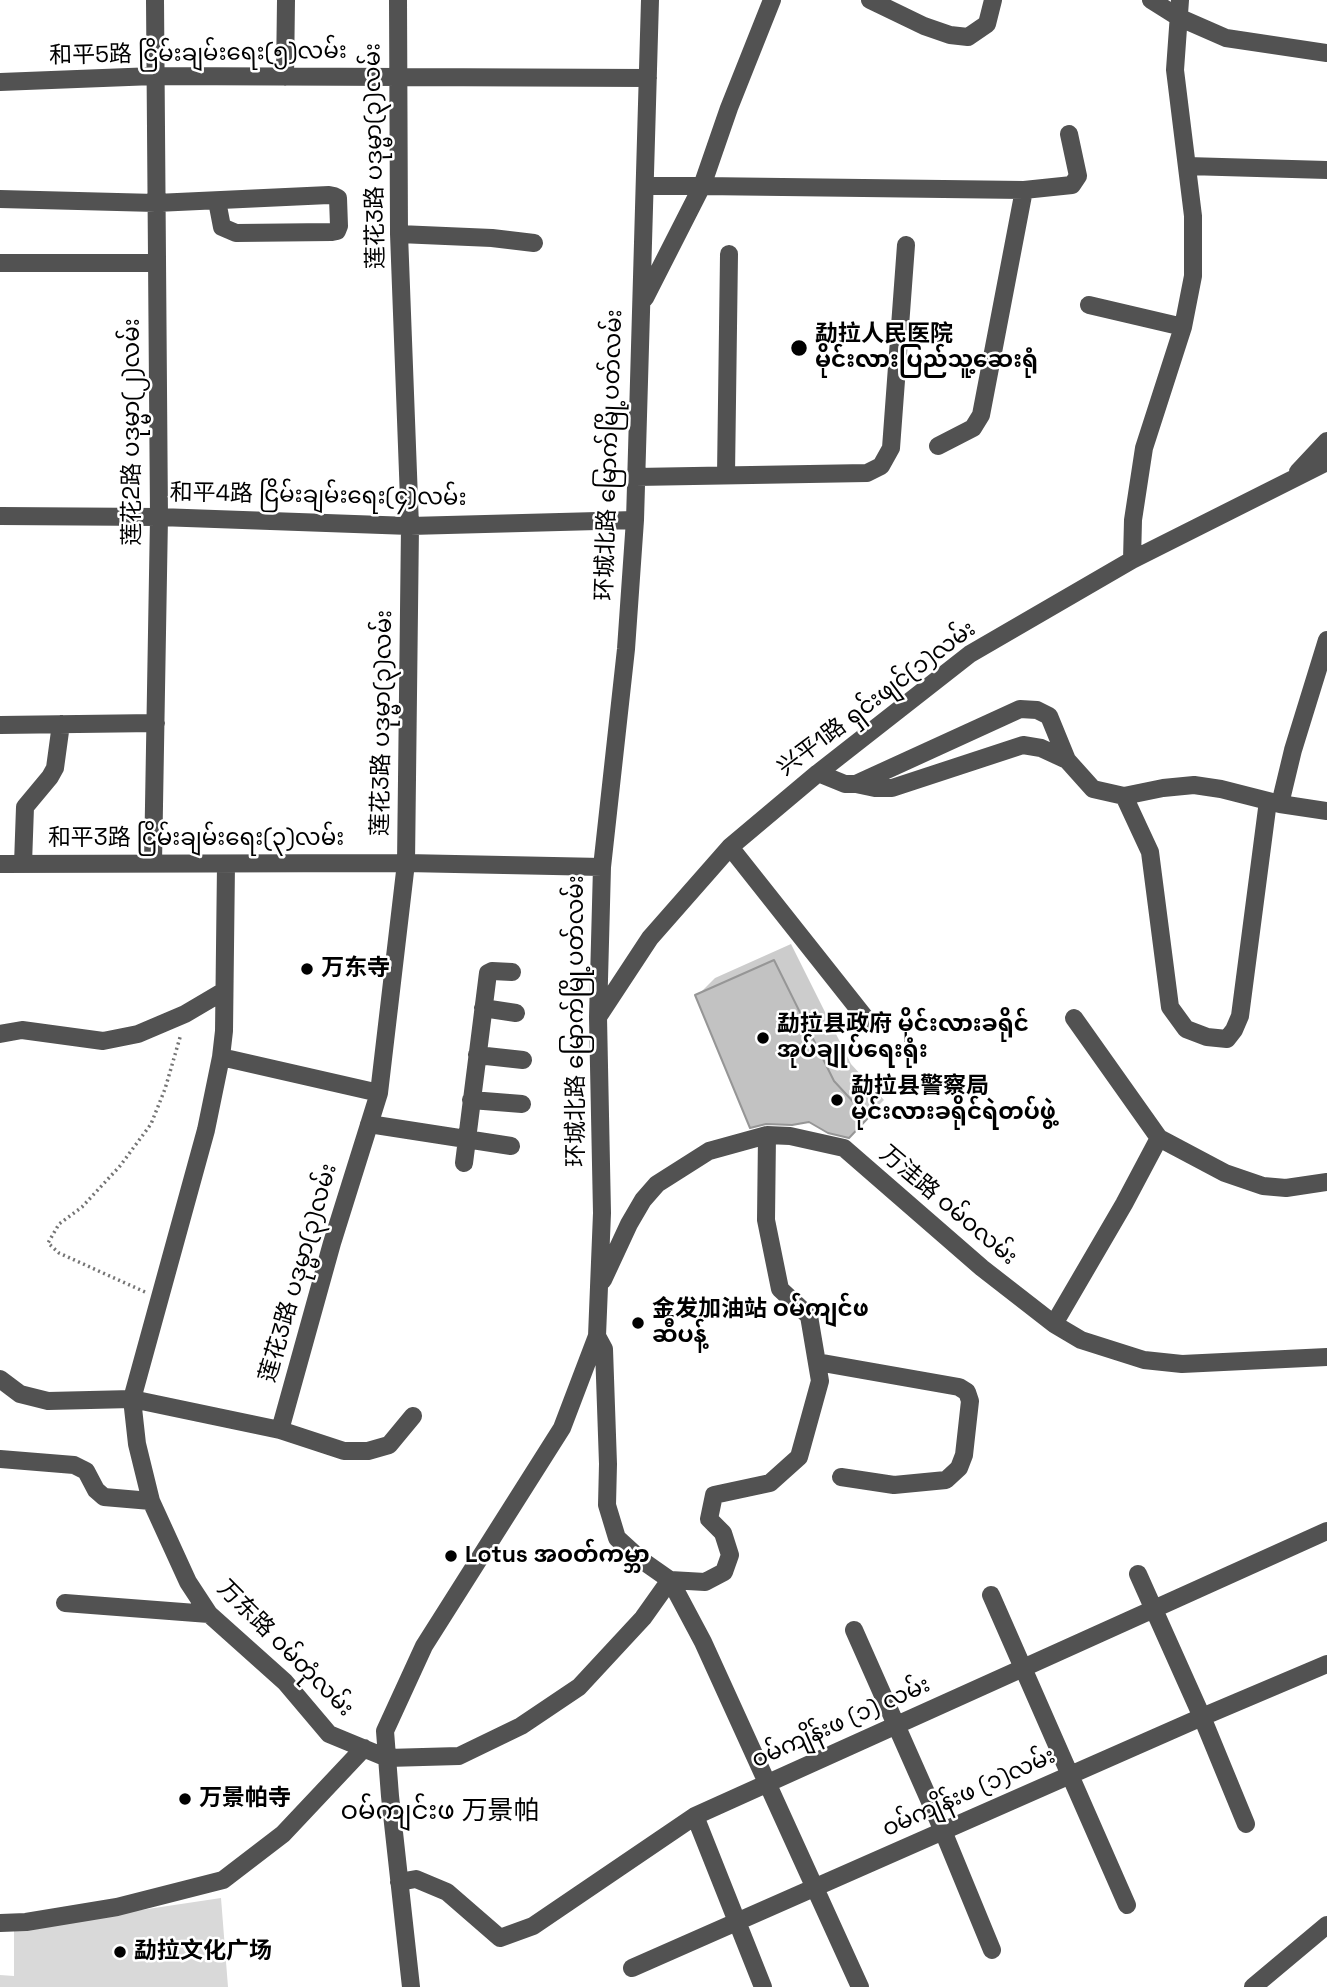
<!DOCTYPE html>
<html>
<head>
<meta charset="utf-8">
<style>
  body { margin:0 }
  canvas { display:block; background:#fff }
</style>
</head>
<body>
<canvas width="1327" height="1987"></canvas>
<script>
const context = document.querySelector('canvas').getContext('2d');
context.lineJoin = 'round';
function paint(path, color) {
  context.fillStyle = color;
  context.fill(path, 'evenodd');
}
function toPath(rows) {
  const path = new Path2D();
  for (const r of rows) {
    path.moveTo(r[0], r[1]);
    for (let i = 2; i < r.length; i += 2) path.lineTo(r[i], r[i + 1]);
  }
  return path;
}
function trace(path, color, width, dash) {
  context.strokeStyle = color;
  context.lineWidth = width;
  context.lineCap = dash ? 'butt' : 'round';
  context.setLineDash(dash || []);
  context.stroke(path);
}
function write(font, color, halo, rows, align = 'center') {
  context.font = font + ' "Space Grotesk","Noto Sans SC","Noto Sans Myanmar",sans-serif';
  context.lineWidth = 5;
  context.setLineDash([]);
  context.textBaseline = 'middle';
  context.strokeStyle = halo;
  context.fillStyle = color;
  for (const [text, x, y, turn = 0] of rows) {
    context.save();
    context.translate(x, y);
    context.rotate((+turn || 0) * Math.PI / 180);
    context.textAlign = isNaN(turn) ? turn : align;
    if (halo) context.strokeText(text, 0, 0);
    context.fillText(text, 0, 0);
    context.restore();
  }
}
paint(toPath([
  [221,1898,228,1987,0,1987,0,1975,14,1976,14,1929]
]), '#d9d9d9');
paint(toPath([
  [791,944,851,1064,884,1100,848,1136,809,1120,698,995,715,978]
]), '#0003');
const building = toPath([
  [774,960,834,1081,868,1118,849,1138,828,1133,809,1122,792,1125,766,1124,750,1128,695,995,774,960]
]);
paint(building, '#c2c2c2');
trace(building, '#969696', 2);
trace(toPath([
  [145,1292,59,1253,48,1243,59,1224,82,1207,120,1166,151,1124,165,1089,181,1034]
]), '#747474', 3.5, [2, 3.5]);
trace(toPath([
  [870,0,924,26,950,35,968,37,987,24,993,0],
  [1151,0,1178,17,1226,38,1327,53],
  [285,77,286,0],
  [0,82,154,76,648,78],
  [1187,166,1327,170],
  [645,186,702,186,729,108,772,0],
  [0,199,156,203,329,195,334,196,338,198,339,226,337,231,332,232,236,233,222,227,217,201],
  [399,234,492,238,534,243],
  [0,263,157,263],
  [645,298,702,186,1024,190,1072,185,1078,176,1069,134],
  [1089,305,1183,327],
  [938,446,973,428,981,415,1024,190],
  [1298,472,1327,441],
  [726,475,729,254],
  [636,477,867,473,881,466,891,448,906,245],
  [0,516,159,517,410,526,635,520],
  [1132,560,1133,520,1144,448,1183,327,1193,276,1193,216,1175,70,1180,0],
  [0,725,156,723],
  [818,773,845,784,856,784,1020,709,1037,710,1049,716,1067,760,1093,789,1124,796,1163,788,1194,785,1221,789,1280,804,1293,750,1327,640],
  [856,784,875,788,892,788,1023,745,1041,748,1067,760],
  [1124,796,1150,852,1170,1007,1186,1029,1207,1037,1227,1039,1234,1030,1240,1016,1268,801],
  [1280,804,1327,811],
  [730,847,871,1025],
  [153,863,159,517,155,0],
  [0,864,406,863,602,867],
  [23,864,25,807,50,777,55,768,61,724],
  [226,864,224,1031,221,1057,206,1130,132,1399,280,1430,344,1451,368,1451,389,1445,413,1416],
  [483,1008,516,1013],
  [598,1017,650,938,730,847,818,773,970,654,1132,560,1327,462],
  [1074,1018,1159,1138,1225,1173,1263,1186,1286,1188,1327,1182],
  [0,1034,22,1030,103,1041,138,1034,185,1014,224,991],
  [477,1055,523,1060],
  [221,1057,379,1093],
  [471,1100,522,1104],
  [369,1124,511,1146],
  [767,1135,766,1220,780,1289,809,1316,820,1381,799,1457,770,1483,714,1495,709,1519,723,1533,730,1555,724,1572,705,1582,670,1580,703,1642,860,1987],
  [464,1163,488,973,492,971,512,972],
  [603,1280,629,1224,643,1200,657,1184,709,1151,767,1135,790,1136,844,1148,982,1268,1054,1324,1081,1340,1144,1360,1182,1364,1327,1357],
  [1054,1324,1124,1204,1159,1138],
  [817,1362,959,1387,967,1392,970,1401,964,1455,959,1468,946,1480,894,1485,841,1477],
  [0,1379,20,1394,48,1401,132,1399,137,1444,151,1501,188,1582,209,1614,285,1682,329,1734,387,1758,459,1756,521,1726,579,1687,643,1618,670,1580,640,1559,617,1538,607,1505,608,1464,604,1349,597,1336],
  [280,1430,332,1243,379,1093,406,863,410,526,399,234,398,0],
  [0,1459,74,1465,86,1471,96,1490,104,1497,151,1501],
  [1138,1574,1202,1717,1246,1824],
  [991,1595,1127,1905],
  [65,1603,209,1614],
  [854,1630,943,1831,992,1950],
  [695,1816,763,1987],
  [399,1882,416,1879,447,1892,500,1938,533,1926,695,1816,1327,1531],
  [0,1923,26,1922,117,1907,223,1880,283,1834,364,1748],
  [632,1968,1202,1717,1327,1664],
  [411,1987,390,1796,385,1731,424,1646,562,1428,597,1336,602,1213,598,1017,602,867,626,649,635,520,650,0],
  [1253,1987,1327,1925]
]), '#525252', 18);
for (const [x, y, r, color] of [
  [799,348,9,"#000"],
  [307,969,7,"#000"],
  [763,1038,7,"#000"],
  [837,1100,7,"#000"],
  [638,1323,7,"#000"],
  [451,1556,7,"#000"],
  [185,1799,7,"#000"],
  [120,1952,7,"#000"]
]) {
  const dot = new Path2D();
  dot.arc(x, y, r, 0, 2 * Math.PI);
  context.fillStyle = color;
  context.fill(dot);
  trace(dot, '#fff', 2.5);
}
write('23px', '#000', '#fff', [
  ["和平5路 ငြိမ်းချမ်းရေး(၅)လမ်း",198,54,-1],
  ["莲花3路 ပဒုမ္မာ(၃)လမ်း",375,156,-91],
  ["莲花2路 ပဒုမ္မာ(၂)လမ်း",133,432,-90],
  ["环城北路 မြောက်မြို့ပတ်လမ်း",610,455,-88],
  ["和平4路 ငြိမ်းချမ်းရေး(၄)လမ်း",318,496,1],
  ["兴平1路 ရှင်းဖျင်(၁)လမ်း",877,699,-37],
  ["莲花3路 ပဒုမ္မာ(၃)လမ်း",383,723,-89],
  ["和平3路 ငြိမ်းချမ်းရေး(၃)လမ်း",196,839],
  ["环城北路 မြောက်မြို့ပတ်လမ်း",577,1021,-90],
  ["万洼路 ဝမ်ဝလမ်း",948,1206,40],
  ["莲花3路 ပဒုမ္မာ(၃)လမ်း",299,1273,-74],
  ["万东路 ဝမ်တုံလမ်း",285,1649,45],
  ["ဝမ်ကျိန်းဖ (၁) လမ်း",841,1723,-24],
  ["ဝမ်ကျိန်းဖ (၁)လမ်း",969,1793,-24]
]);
write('bold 23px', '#000', '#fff', [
  ["勐拉人民医院",815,335],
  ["မိုင်းလားပြည်သူ့ဆေးရုံ",815,361],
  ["万东寺",321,969],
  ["勐拉县政府 မိုင်းလားခရိုင်",777,1025],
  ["အုပ်ချုပ်ရေးရုံး",777,1051],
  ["勐拉县警察局",851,1087],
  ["မိုင်းလားခရိုင်ရဲတပ်ဖွဲ့",851,1113],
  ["金发加油站 ဝမ်ကျင်ဖ",652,1310],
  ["ဆီပန့်",652,1336],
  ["Lotus အဝတ်ကမ္ဘာ",465,1556],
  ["万景帕寺",199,1799],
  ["勐拉文化广场",134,1952]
], 'left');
write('26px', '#000', '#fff', [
  ["ဝမ်ကျင်းဖ 万景帕",440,1812]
]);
</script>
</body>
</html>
